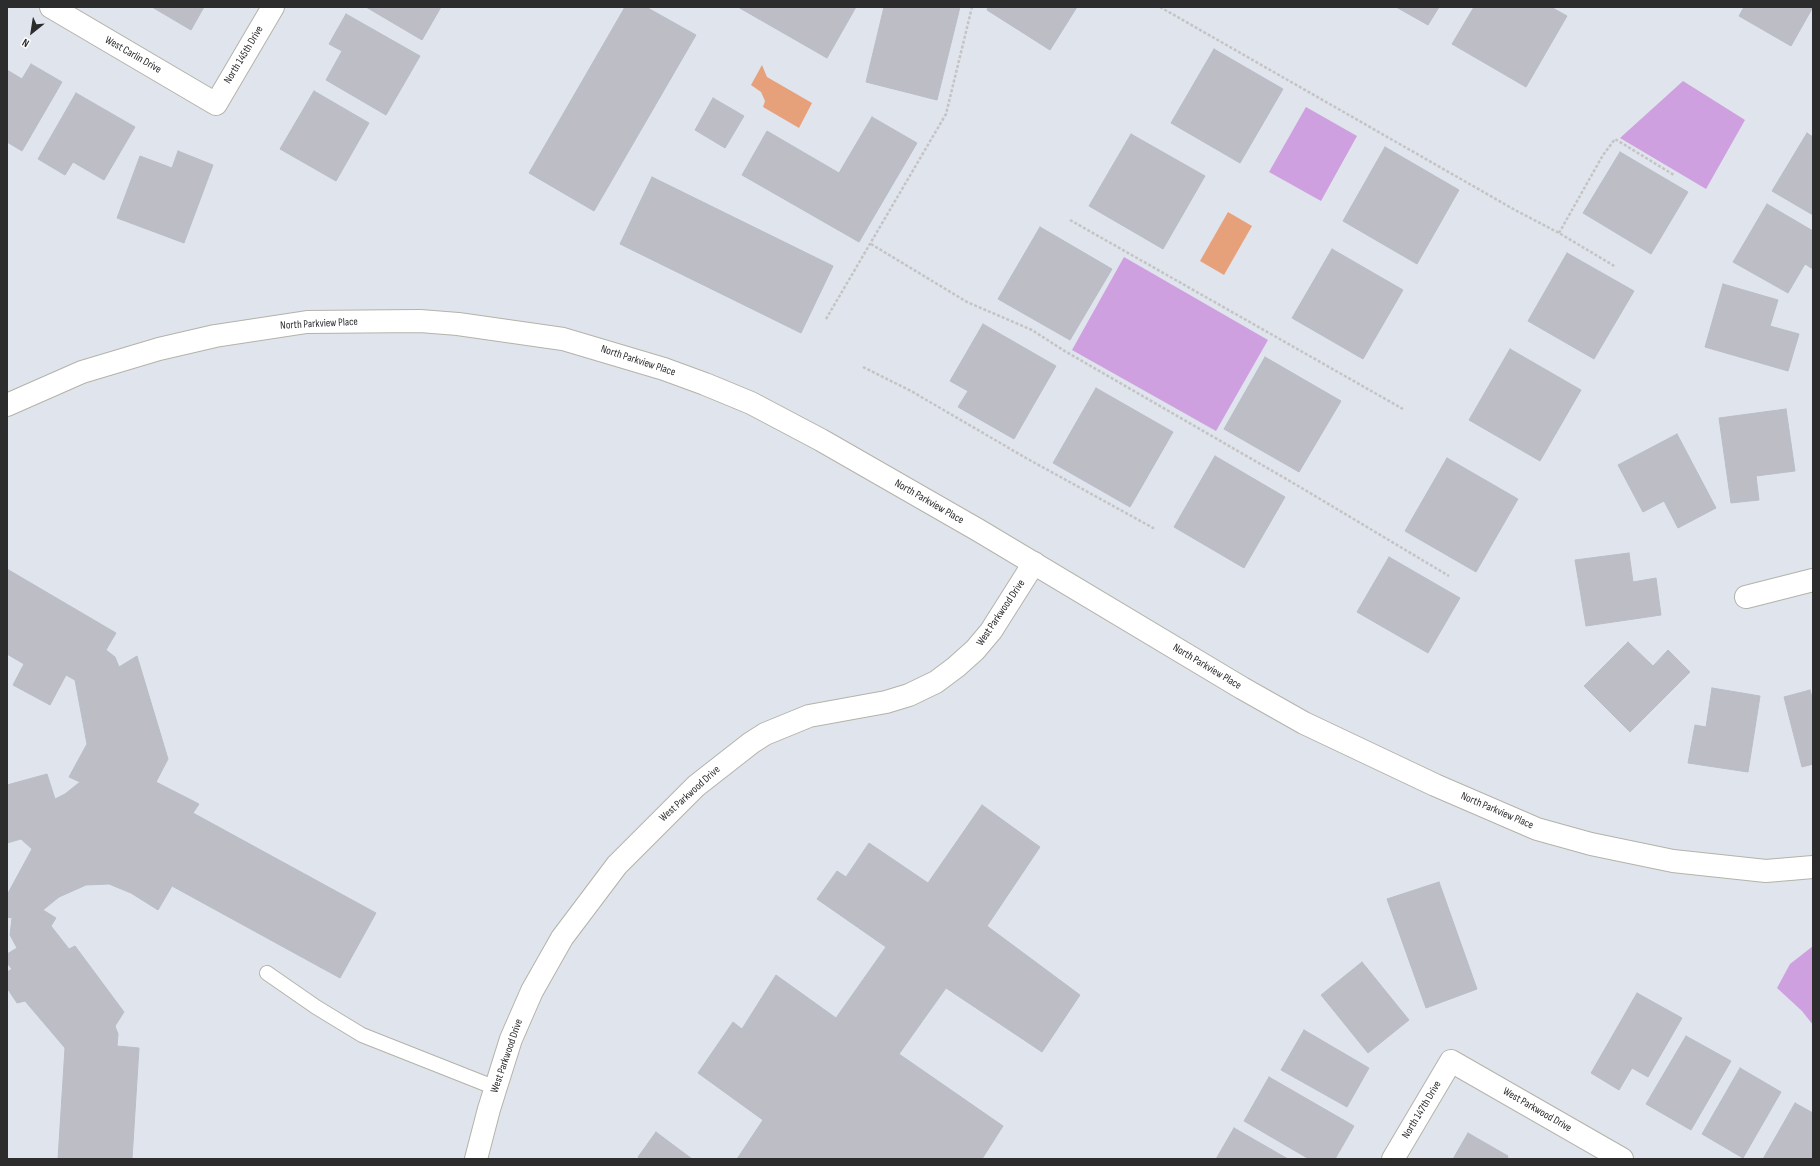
<!DOCTYPE html>
<html>
<head>
<meta charset="utf-8">
<style>
  body { margin:0 }
  #map { position:relative; width:1820px; height:1166px; overflow:hidden; background:#e0e4ed; font-family:"Sofia Sans Condensed",sans-serif }
  canvas { display:block }
  .frame { position:absolute; inset:0; border:8px solid #2c2c2c; pointer-events:none }
  .north { position:absolute; left:12px; top:12px; width:40px; height:40px; -webkit-text-stroke:3px #fff; paint-order:stroke; rotate:210deg; font-size:11px; font-weight:700; line-height:16px; text-align:center; color:#2c2c2c }
  .north::after { content:''; display:block; margin:auto; width:14px; height:18px; background:#2c2c2c; clip-path:polygon(50% 0,100% 100%,50% 72%,0 100%) }
</style>
</head>
<body>
<div id="map">
<canvas width="1820" height="1166"></canvas>
<div class="frame"></div>
<div class="north">N</div>
</div>
<script>
const context = document.querySelector('canvas').getContext('2d');
context.lineJoin = 'round';
function paint(path, color) {
  context.fillStyle = color;
  context.fill(path, 'evenodd');
}
function toPath(rows) {
  const path = new Path2D();
  for (const r of rows) {
    path.moveTo(r[0], r[1]);
    for (let i = 2; i < r.length; i += 2) path.lineTo(r[i], r[i + 1]);
  }
  return path;
}
function trace(path, color, width, dash) {
  context.strokeStyle = color;
  context.lineWidth = width;
  context.lineCap = dash ? 'butt' : 'round';
  context.setLineDash(dash || []);
  context.stroke(path);
}
function write(font, color, halo, rows, align = 'center') {
  context.font = font + ' "Sofia Sans Condensed",sans-serif';
  context.lineWidth = 4;
  context.setLineDash([]);
  context.textBaseline = 'middle';
  context.strokeStyle = halo;
  context.fillStyle = color;
  for (const [text, x, y, turn = 0] of rows) {
    context.save();
    context.translate(x, y);
    context.rotate((+turn || 0) * Math.PI / 180);
    context.textAlign = isNaN(turn) ? turn : align;
    if (halo) context.strokeText(text, 0, 0);
    context.fillText(text, 0, 0);
    context.restore();
  }
}
paint(toPath([
  [1683,81,1745,120,1706,189,1620,138],
  [1306,107,1357,136,1321,201,1269,172],
  [1124,257,1268,340,1216,431,1072,350],
  [1813,946,1813,1025,1802,1011,1777,988,1790,964]
]), '#cfa0df');
paint(toPath([
  [762,65,767,77,812,103,799,128,763,107,765,101,761,92,751,85],
  [1228,212,1252,226,1224,275,1200,261]
]), '#e6a17b');
const building = toPath([
  [152,7,204,7,191,30,152,7],
  [366,7,441,7,422,40,366,7],
  [625,7,646,7,696,35,594,211,529,173,625,7],
  [738,7,856,7,827,58,738,7],
  [884,7,960,7,937,100,866,82,884,7],
  [988,7,1077,7,1050,50,987,10,988,7],
  [1396,7,1439,7,1428,25,1396,7],
  [1474,7,1551,7,1567,16,1526,87,1452,44,1474,7],
  [1744,7,1813,7,1791,46,1739,16,1744,7],
  [346,14,420,56,386,115,326,80,342,51,329,44,346,14],
  [1214,49,1283,89,1240,163,1171,123,1214,49],
  [31,64,62,82,22,151,7,142,7,70,22,79,31,64],
  [314,91,369,123,336,181,280,149,314,91],
  [76,93,135,127,104,180,73,162,65,175,38,159,76,93],
  [713,98,744,116,725,148,695,130,713,98],
  [872,117,917,143,859,242,742,175,767,131,839,173,872,117],
  [1807,133,1813,137,1813,215,1772,191,1807,133],
  [1131,134,1205,176,1163,249,1089,206,1131,134],
  [1385,147,1459,190,1417,264,1343,221,1385,147],
  [178,151,213,165,184,243,117,218,140,156,172,168,178,151],
  [1620,152,1688,192,1651,254,1583,213,1620,152],
  [652,177,833,266,801,333,620,244,652,177],
  [1767,204,1813,231,1813,269,1805,264,1788,293,1733,262,1767,204],
  [1040,227,1112,269,1070,340,998,299,1040,227],
  [1332,249,1403,290,1363,359,1292,318,1332,249],
  [1567,253,1634,291,1594,359,1528,321,1567,253],
  [1723,284,1778,300,1770,326,1799,334,1788,371,1705,347,1723,284],
  [983,324,1056,366,1014,439,958,407,968,391,950,381,983,324],
  [1510,349,1581,390,1540,461,1469,420,1510,349],
  [1265,357,1341,401,1299,472,1224,429,1265,357],
  [1096,388,1173,432,1130,507,1053,463,1096,388],
  [1786,409,1795,471,1756,476,1759,500,1731,503,1719,418,1786,409],
  [1677,434,1716,508,1678,528,1664,501,1643,512,1618,465,1677,434],
  [1215,456,1285,497,1244,568,1174,527,1215,456],
  [1447,458,1518,499,1476,572,1405,531,1447,458],
  [1629,553,1633,582,1656,578,1661,615,1586,626,1575,560,1629,553],
  [1389,557,1460,598,1428,653,1357,612,1389,557],
  [7,569,116,633,106,650,115,657,119,667,137,656,168,759,156,782,199,804,193,813,376,913,340,978,172,886,158,910,131,893,109,884,86,885,59,897,43,910,56,918,51,926,69,949,75,946,124,1012,115,1026,118,1034,117,1046,139,1048,132,1159,58,1159,65,1048,25,1001,17,1003,7,988,7,972,12,969,7,963,7,954,17,948,10,935,12,918,7,917,7,895,32,849,21,839,7,843,7,785,47,774,55,799,65,794,80,782,69,777,87,744,75,680,66,675,50,705,13,685,24,664,7,654,7,569],
  [1628,642,1653,666,1668,650,1690,672,1630,732,1584,686,1628,642],
  [1712,688,1760,696,1748,772,1688,763,1695,725,1706,727,1712,688],
  [1810,690,1813,701,1813,764,1802,767,1784,697,1810,690],
  [982,805,1040,847,987,926,1080,995,1042,1052,946,988,899,1054,1003,1126,982,1159,737,1159,763,1120,698,1073,733,1022,742,1029,776,975,836,1018,886,947,817,899,837,871,846,877,869,843,928,883,982,805],
  [1439,882,1477,989,1426,1008,1387,899,1439,882],
  [1362,962,1409,1020,1368,1053,1321,995,1362,962],
  [1637,993,1682,1018,1648,1077,1632,1068,1619,1090,1591,1073,1637,993],
  [1304,1030,1369,1068,1347,1107,1281,1070,1304,1030],
  [1686,1036,1731,1061,1691,1130,1646,1104,1686,1036],
  [1740,1068,1781,1092,1743,1158,1702,1134,1740,1068],
  [1269,1077,1354,1126,1335,1159,1309,1159,1244,1121,1269,1077],
  [1795,1103,1813,1113,1813,1159,1763,1159,1795,1103],
  [1234,1128,1288,1159,1216,1159,1234,1128],
  [656,1132,692,1159,640,1159,638,1157,656,1132],
  [1468,1133,1508,1156,1507,1159,1453,1159,1468,1133]
]);
paint(building, '#bcbdc5');
trace(building, '#b9bdc8', 1);
const service = toPath([
  [267,973,316,1007,362,1035,496,1088]
]);
const minor = toPath([
  [51,7,216,104,273,7],
  [1746,597,1813,580],
  [476,1159,489,1109,511,1039,532,991,562,938,617,865,696,786,751,743,765,734,809,716,886,702,909,695,936,682,956,667,975,650,991,631,1034,563],
  [1393,1159,1451,1061,1622,1159]
]);
const tertiary = toPath([
  [7,405,82,372,159,349,215,336,307,322,420,321,458,324,563,339,664,369,705,384,751,403,821,440,978,530,1242,688,1304,723,1435,785,1537,829,1591,844,1673,861,1766,871,1813,867]
]);
trace(service, '#b3b3a9', 16);
trace(minor, '#b3b3a9', 24);
trace(tertiary, '#b3b3a9', 24);
trace(toPath([
  [1160,7,1515,210,1559,233,1616,267],
  [1070,220,1403,409],
  [1559,233,1603,155,1615,139,1674,175],
  [871,244,967,302,1032,330,1063,350,1300,487,1449,576],
  [826,319,946,114,972,7],
  [863,367,911,391,1026,458,1155,529]
]), '#c4c4c4', 2.5, [3, 2]);
trace(service, '#fff', 14);
trace(minor, '#fff', 22);
trace(tertiary, '#fff', 22);
write('11px', '#2c2c2c', '#fff', [
  ["West Carlin Drive",133,55,30],
  ["North 145th Drive",244,55,-59],
  ["North Parkview Place",319,324,-3],
  ["North Parkview Place",638,361,18],
  ["North Parkview Place",929,502,30],
  ["West Parkwood Drive",1001,613,-56],
  ["North Parkview Place",1207,667,31],
  ["West Parkwood Drive",690,794,-42],
  ["North Parkview Place",1497,811,23],
  ["West Parkwood Drive",507,1056,-71],
  ["North 147th Drive",1422,1110,-59],
  ["West Parkwood Drive",1537,1110,30]
]);
</script>
</body>
</html>
